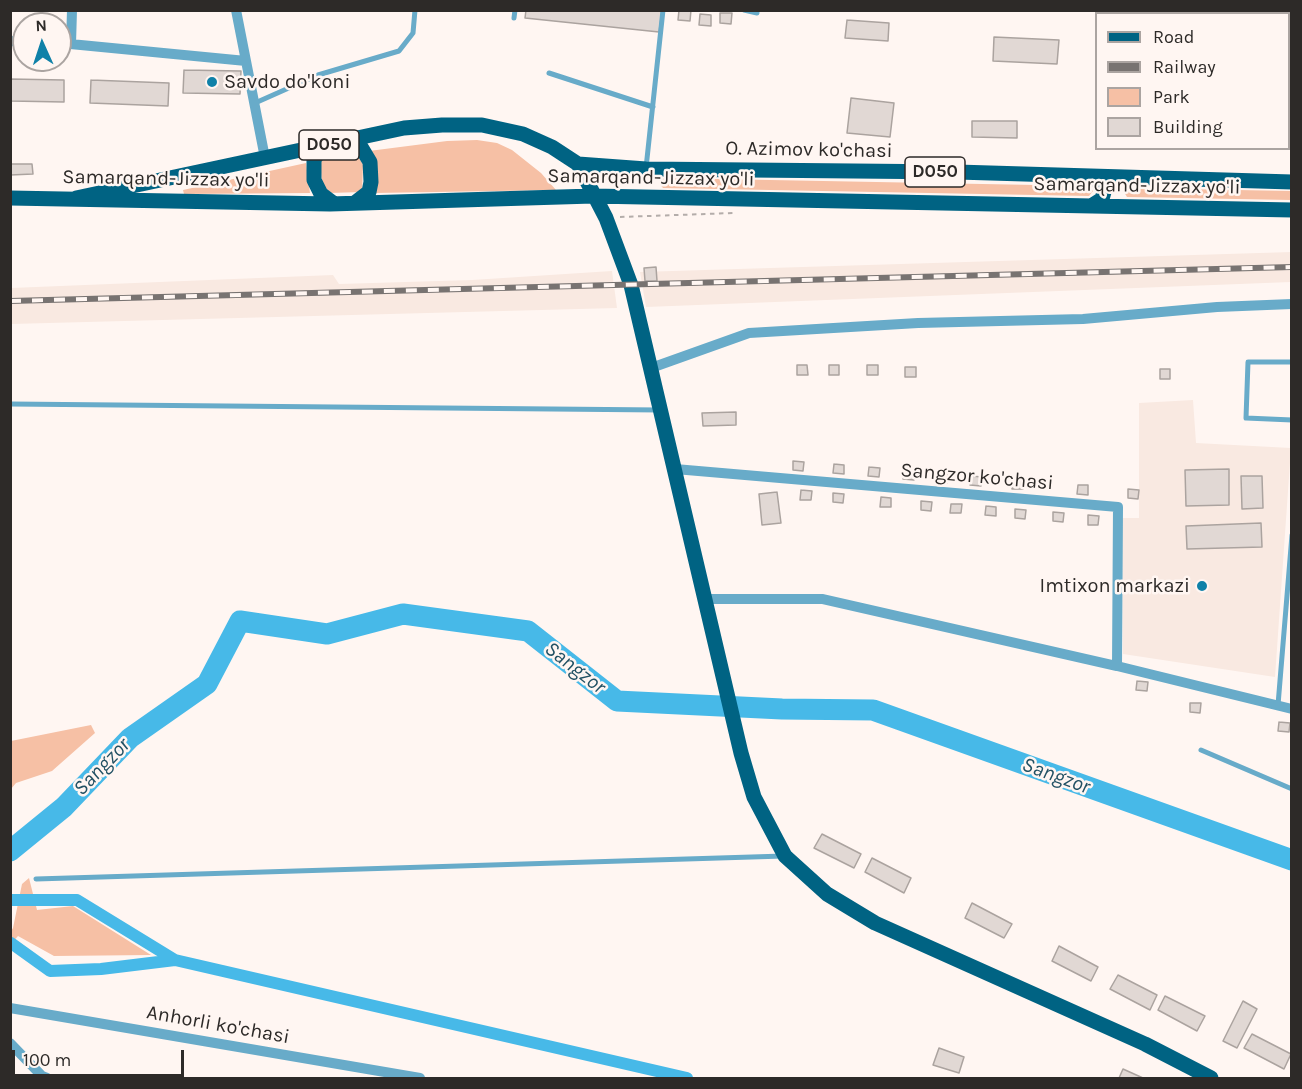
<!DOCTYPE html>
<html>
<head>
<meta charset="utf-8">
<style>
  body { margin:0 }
  #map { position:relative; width:1302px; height:1089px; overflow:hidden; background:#fff6f2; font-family:Karla,sans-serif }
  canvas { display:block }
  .frame { position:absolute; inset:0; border:12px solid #2d2a28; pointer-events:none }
  .legend { position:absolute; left:1095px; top:12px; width:195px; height:138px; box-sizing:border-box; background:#fff6f2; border:2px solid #aba4a1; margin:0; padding:8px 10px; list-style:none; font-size:18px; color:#2d2a28 }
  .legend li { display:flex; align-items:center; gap:12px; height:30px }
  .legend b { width:30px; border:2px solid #aba4a1 }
  .north { position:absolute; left:12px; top:12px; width:60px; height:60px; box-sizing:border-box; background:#fff6f2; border:2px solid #aba4a1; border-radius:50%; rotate:357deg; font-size:16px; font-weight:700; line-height:24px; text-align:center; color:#2d2a28 }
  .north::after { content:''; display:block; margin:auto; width:21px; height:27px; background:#0f81a8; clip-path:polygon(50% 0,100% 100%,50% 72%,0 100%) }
  .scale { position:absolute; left:12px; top:1050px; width:172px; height:27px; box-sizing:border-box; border:3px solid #2d2a28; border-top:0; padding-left:8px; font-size:18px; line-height:21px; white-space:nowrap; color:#2d2a28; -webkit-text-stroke:4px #fff6f2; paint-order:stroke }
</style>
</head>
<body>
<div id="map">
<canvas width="1302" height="1089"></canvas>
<div class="frame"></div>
<ul class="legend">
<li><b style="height:8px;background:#006383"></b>Road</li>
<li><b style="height:8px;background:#787371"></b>Railway</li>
<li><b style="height:16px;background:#f6c0a5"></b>Park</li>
<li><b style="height:16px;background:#e1d8d4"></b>Building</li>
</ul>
<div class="north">N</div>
<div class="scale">100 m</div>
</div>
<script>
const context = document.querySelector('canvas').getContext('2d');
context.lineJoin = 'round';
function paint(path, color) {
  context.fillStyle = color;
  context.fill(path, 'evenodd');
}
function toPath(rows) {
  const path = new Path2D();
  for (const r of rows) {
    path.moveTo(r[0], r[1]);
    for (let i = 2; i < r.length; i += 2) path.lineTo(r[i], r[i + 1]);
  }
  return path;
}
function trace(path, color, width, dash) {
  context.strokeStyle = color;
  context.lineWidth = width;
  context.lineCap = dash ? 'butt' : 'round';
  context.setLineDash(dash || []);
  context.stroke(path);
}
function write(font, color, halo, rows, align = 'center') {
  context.font = font + ' Karla,sans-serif';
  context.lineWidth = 5;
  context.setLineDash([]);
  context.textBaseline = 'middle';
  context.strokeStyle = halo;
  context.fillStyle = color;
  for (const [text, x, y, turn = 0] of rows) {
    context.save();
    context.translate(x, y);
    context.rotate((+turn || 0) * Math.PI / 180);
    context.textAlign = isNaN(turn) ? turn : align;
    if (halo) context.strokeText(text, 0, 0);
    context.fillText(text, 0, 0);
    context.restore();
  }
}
paint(toPath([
  [1292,252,1291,282,646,307,640,272],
  [612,271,617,308,11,324,11,288,333,275,339,284,472,280],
  [1193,400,1196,443,1291,448,1275,677,1123,654,1122,518,1139,518,1139,403]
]), '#f9e9e1');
paint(toPath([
  [477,140,497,143,512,150,541,173,556,190,375,193,369,151,447,141],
  [356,152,363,165,362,192,329,193,322,184,320,160],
  [306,163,310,193,184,194,183,190],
  [664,178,1089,186,1093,191,1089,196,663,188,659,183],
  [1128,188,1291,191,1291,200,1127,197,1124,192],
  [91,725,95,733,52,771,16,783,11,789,11,741],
  [29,878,37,910,73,906,151,955,54,956,18,936,11,944,11,931,13,928,22,884]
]), '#f6c0a5');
trace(toPath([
  [10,900,77,900,175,960,687,1078],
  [11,943,50,971,101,969,175,960]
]), '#47b9e8', 12);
trace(toPath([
  [10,851,64,807,130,738,207,684,240,621,327,634,403,614,528,631,617,701,782,709,873,710,1292,860]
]), '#47b9e8', 21);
const building = toPath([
  [526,10,662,10,659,32,525,18,526,10],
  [679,10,691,10,690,21,678,20,679,10],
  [720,13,732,13,731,24,720,23,720,13],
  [700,14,711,15,711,26,699,25,700,14],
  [847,20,889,23,888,41,845,38,847,20],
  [994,37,1059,40,1057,64,993,61,994,37],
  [184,70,241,71,240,94,183,93,184,70],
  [10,79,64,80,64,102,10,101,10,79],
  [91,80,169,83,168,106,90,103,91,80],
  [851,98,894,103,890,137,847,133,851,98],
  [972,121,1017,121,1017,138,972,137,972,121],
  [10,164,32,164,33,174,10,175,10,164],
  [656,267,657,281,645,281,644,268,656,267],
  [797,365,807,365,808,375,797,375,797,365],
  [829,365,839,365,839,375,829,375,829,365],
  [867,365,878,365,878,375,867,375,867,365],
  [905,367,916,367,916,377,905,377,905,367],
  [1160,369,1170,369,1170,379,1160,379,1160,369],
  [736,412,736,425,703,426,702,413,736,412],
  [793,461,804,462,803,471,793,470,793,461],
  [834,464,844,465,844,474,833,473,834,464],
  [869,467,880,468,879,477,868,476,869,467],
  [1229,469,1229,505,1186,506,1185,470,1229,469],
  [904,470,915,471,914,480,903,479,904,470],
  [937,473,947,474,947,483,936,482,937,473],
  [971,476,982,477,981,486,970,485,971,476],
  [1241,476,1262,476,1263,508,1242,509,1241,476],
  [1013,479,1023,480,1023,489,1012,489,1013,479],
  [1078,485,1088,485,1088,495,1077,494,1078,485],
  [1128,489,1139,490,1138,499,1128,498,1128,489],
  [801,490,812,491,811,500,800,500,801,490],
  [777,492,781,523,762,525,759,494,777,492],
  [833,493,844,494,843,503,833,502,833,493],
  [881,497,891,498,891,507,880,507,881,497],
  [921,501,932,502,931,511,921,510,921,501],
  [951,504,962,504,961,513,950,513,951,504],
  [986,506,996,507,996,516,985,515,986,506],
  [1015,509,1026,510,1025,519,1015,518,1015,509],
  [1053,512,1064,513,1063,522,1053,521,1053,512],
  [1088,515,1099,516,1098,525,1088,525,1088,515],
  [1261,523,1262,547,1187,549,1186,526,1261,523],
  [1137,681,1148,682,1147,691,1136,690,1137,681],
  [1190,703,1201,703,1200,713,1190,712,1190,703],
  [1279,722,1290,723,1289,732,1278,731,1279,722],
  [822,834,861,854,854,868,814,848,822,834],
  [872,858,911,878,904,893,865,872,872,858],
  [972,903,1012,924,1004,938,965,918,972,903],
  [1059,946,1098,967,1091,981,1052,961,1059,946],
  [1118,975,1157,995,1150,1010,1110,989,1118,975],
  [1165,996,1205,1016,1197,1031,1158,1010,1165,996],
  [1243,1001,1257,1009,1237,1048,1223,1041,1243,1001],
  [1252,1034,1291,1054,1284,1069,1244,1048,1252,1034],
  [939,1048,964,1057,959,1073,933,1065,939,1048],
  [1123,1069,1143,1078,1119,1078,1123,1069]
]);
paint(building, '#e1d8d4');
trace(building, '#aba39f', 1.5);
trace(toPath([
  [620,217,734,213]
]), '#b4adaa', 2, [4.5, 4.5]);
trace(toPath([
  [744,10,757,13],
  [514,18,515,10],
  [549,73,653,107],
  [255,103,318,75,399,51,413,33,415,10],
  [646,168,663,10],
  [1292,362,1248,362,1246,418,1292,420],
  [10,404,660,410],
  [1278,705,1292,535],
  [1201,750,1292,789],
  [36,879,784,856]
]), '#68abc9', 5);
trace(toPath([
  [236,10,265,158],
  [10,41,24,42],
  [60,43,246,61],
  [71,44,72,10],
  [651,368,749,333,918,323,1083,319,1217,307,1292,304],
  [675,469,1118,507,1117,666,1292,709],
  [705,599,823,599,1117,666],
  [10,1008,420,1078],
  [10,1043,42,1076,47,1078]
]), '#68abc9', 10);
trace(toPath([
  [346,141,361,147,370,162,371,182,369,192,356,202],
  [325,145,314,159,314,180,321,194,333,203],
  [578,164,646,169,957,172,1292,182],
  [10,198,330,204,593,196,1292,210],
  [76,198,404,128,442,125,482,125,523,134,552,147,578,164,606,218,631,285,741,753,754,797,785,856,827,894,875,923,1145,1044,1211,1078],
  [1091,206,1102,199,1104,192,1101,184,1092,177]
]), '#006383', 15);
const rail = toPath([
  [10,301,1292,267]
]);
trace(rail, '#787371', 6);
trace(rail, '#fff6f2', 4, [11]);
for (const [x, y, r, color] of [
  [212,82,6,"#0f81a8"],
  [1202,586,6,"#0f81a8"]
]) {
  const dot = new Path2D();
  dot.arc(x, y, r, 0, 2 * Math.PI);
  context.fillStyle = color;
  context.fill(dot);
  trace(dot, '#fff6f2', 2);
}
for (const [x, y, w] of [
  [329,145,60],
  [935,172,60]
]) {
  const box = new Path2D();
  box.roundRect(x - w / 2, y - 15, w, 30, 4.5);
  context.fillStyle = '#fff6f2';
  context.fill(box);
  trace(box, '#2d2a28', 1.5);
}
write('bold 18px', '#2d2a28', null, [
  ["D050",329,145],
  ["D050",935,172]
]);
write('20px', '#2d2a28', '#fff6f2', [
  ["Savdo do'koni",224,82],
  ["Imtixon markazi",1190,586,"right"]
], 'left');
write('20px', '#2d2a28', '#fff6f2', [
  ["O. Azimov ko'chasi",809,150,1],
  ["Samarqand-Jizzax yo'li",651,178,1],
  ["Samarqand-Jizzax yo'li",166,179,1],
  ["Samarqand-Jizzax yo'li",1137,186,1],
  ["Sangzor ko'chasi",977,477,5],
  ["Anhorli ko'chasi",218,1025,10]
]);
write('italic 21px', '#225164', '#fff6f2', [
  ["Sangzor",575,668,38],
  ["Sangzor",102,767,-46],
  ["Sangzor",1056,776,20]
]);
</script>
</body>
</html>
